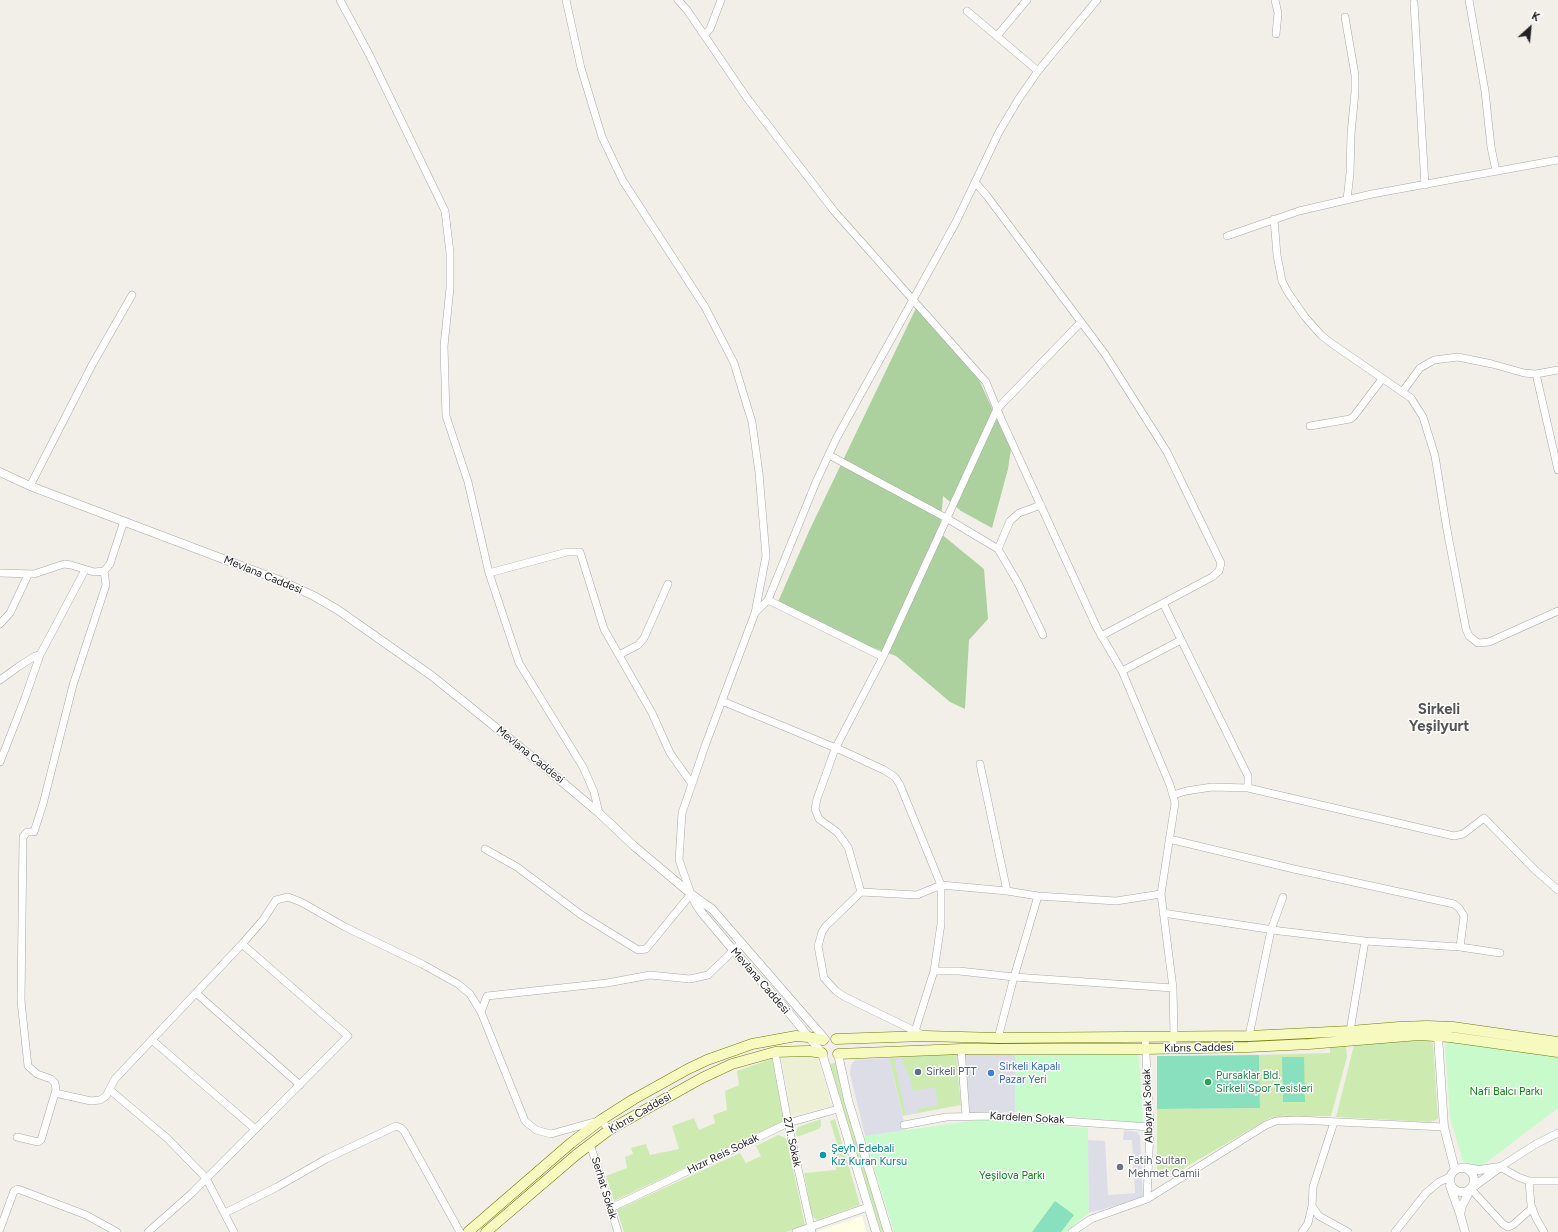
<!DOCTYPE html>
<html>
<head>
<meta charset="utf-8">
<style>
  body { margin:0 }
  #map { position:relative; width:1558px; height:1232px; overflow:hidden; background:#f2efe9; font-family:Figtree,sans-serif }
  canvas { display:block }
  .north { position:absolute; left:1510px; top:8px; width:40px; height:40px; -webkit-text-stroke:3px #fff; paint-order:stroke; rotate:27deg; font-size:11px; font-weight:700; line-height:16px; text-align:center; color:#222 }
  .north::after { content:''; display:block; margin:auto; width:14px; height:18px; background:#222; clip-path:polygon(50% 0,100% 100%,50% 72%,0 100%) }
</style>
</head>
<body>
<div id="map">
<canvas width="1558" height="1232"></canvas>
<div class="north">K</div>
</div>
<script>
const context = document.querySelector('canvas').getContext('2d');
context.lineJoin = 'round';
function paint(path, color) {
  context.fillStyle = color;
  context.fill(path, 'evenodd');
}
function toPath(rows) {
  const path = new Path2D();
  for (const r of rows) {
    if (r.length === 3) {
      path.moveTo(r[0] + r[2], r[1]);
      path.arc(r[0], r[1], r[2], 0, 2 * Math.PI);
      continue;
    }
    path.moveTo(r[0], r[1]);
    for (let i = 2; i < r.length; i += 2) path.lineTo(r[i], r[i + 1]);
  }
  return path;
}
function trace(path, color, width, dash) {
  context.strokeStyle = color;
  context.lineWidth = width;
  context.lineCap = dash ? 'butt' : 'round';
  context.setLineDash(dash || []);
  context.stroke(path);
}
function write(font, color, halo, rows, align = 'center') {
  context.font = font + ' Figtree,sans-serif';
  context.lineWidth = 3;
  context.setLineDash([]);
  context.textBaseline = 'middle';
  context.strokeStyle = halo;
  context.fillStyle = color;
  for (const [text, x, y, turn = 0] of rows) {
    context.save();
    context.translate(x, y);
    context.rotate((+turn || 0) * Math.PI / 180);
    context.textAlign = isNaN(turn) ? turn : align;
    if (halo) context.strokeText(text, 0, 0);
    context.fillText(text, 0, 0);
    context.restore();
  }
}
paint(toPath([
  [862,1216,867,1232,818,1232,818,1231]
]), '#ffffe5');
paint(toPath([
  [807,1055,815,1057,820,1063,831,1106,791,1117,782,1058]
]), '#eef0d5');
paint(toPath([
  [1427,1040,1433,1043,1438,1119,1430,1122,1336,1117,1354,1045],
  [1346,1046,1347,1057,1331,1116,1277,1117,1270,1118,1179,1171,1157,1170,1157,1109,1260,1108,1259,1055,1330,1053,1330,1047],
  [956,1054,961,1105,903,1116,889,1058],
  [772,1059,784,1121,614,1201,606,1176,627,1168,625,1157,633,1154,631,1148,646,1144,650,1155,679,1149,672,1126,694,1118,699,1130,715,1123,713,1115,727,1110,725,1091,739,1085,737,1071],
  [836,1063,841,1091,884,1232,881,1232,829,1064],
  [821,1119,821,1126,819,1129,797,1137,796,1132,798,1127],
  [835,1119,860,1205,817,1220,812,1216,804,1173,836,1170,837,1154,840,1153,830,1121],
  [778,1135,784,1137,787,1140,805,1225,786,1232,624,1232,617,1211,619,1209,740,1153,746,1163,761,1156,756,1146]
]), '#cdebb0');
paint(toPath([
  [916,308,979,380,1011,449,1008,469,992,528,961,511,943,496,940,533,984,569,988,619,969,640,965,709,950,702,896,656,840,636,777,604,810,529]
]), '#add19e');
paint(toPath([
  [1451,1042,1558,1057,1558,1108,1483,1165,1478,1166,1463,1162,1450,1117,1445,1044],
  [1137,1054,1139,1057,1143,1123,1015,1112,1015,1055],
  [979,1120,1005,1120,1088,1128,1089,1213,1066,1232,894,1232,864,1136]
]), '#c8facc');
paint(toPath([
  [1259,1055,1260,1108,1157,1109,1157,1056],
  [1282,1057,1304,1057,1305,1102,1283,1102],
  [1055,1201,1074,1215,1061,1232,1032,1232]
]), '#88e0be');
paint(toPath([
  [956,1054,1015,1055,1015,1112,963,1113],
  [896,1057,902,1057,905,1068,910,1077,913,1091,935,1087,938,1105,918,1109,918,1113,906,1115,895,1064,896,1063],
  [889,1058,906,1130,865,1136,850,1074,851,1065,855,1060],
  [1124,1130,1137,1132,1140,1136,1143,1198,1089,1213,1088,1140,1105,1141,1108,1195,1135,1193,1132,1140,1123,1140]
]), '#dddde8');
const minor = toPath([
  [340,0,369,54,445,211,450,253,450,288,444,346,446,416,468,482,489,573,519,663,583,767,594,792,599,813],
  [678,0,687,10,747,98,834,211,986,382,1002,421,1097,628,1122,671,1170,785,1175,803,1161,894,1173,988,1174,1036,1172,1048],
  [1275,0,1278,13,1276,34],
  [1469,0,1485,91,1491,147,1496,171],
  [1414,3,1425,185],
  [967,11,1038,71],
  [1345,17,1355,75,1355,92,1351,134,1350,173,1347,200],
  [704,35,710,29,721,0],
  [997,36,1027,0],
  [975,182,987,196,1105,354,1167,452,1221,563,1219,571,1212,577,1101,636],
  [1274,219,1277,255,1282,281,1287,291,1305,317,1321,335,1331,343,1411,398,1423,417,1435,456,1447,530,1466,629,1469,636,1478,643,1489,642,1558,611],
  [1227,236,1299,211,1372,194,1558,160],
  [1536,374,1558,470],
  [1403,391,1420,368,1434,360,1458,357,1492,364,1524,373,1536,374,1558,370],
  [1310,426,1350,419,1354,416,1382,379],
  [829,455,948,519,998,549,1018,583,1043,635],
  [30,486,92,365,132,295],
  [998,549,1010,521,1019,513,1041,505],
  [0,573,34,574,64,564,71,565,94,572,104,571,110,564,124,521],
  [489,573,567,552,580,552,604,629,652,713,670,753,692,784],
  [768,600,883,657],
  [1163,603,1248,776,1248,788],
  [755,613,768,600,816,482,837,437,956,222,999,132,1018,100,1038,71,1097,0],
  [0,624,10,613,28,575],
  [619,655,638,645,644,638,668,584],
  [1122,671,1181,640],
  [0,680,18,667,35,656,40,655],
  [722,701,843,751,884,770,895,777,900,785,941,885,941,924,934,971,915,1031],
  [0,762,25,698,40,655,85,570],
  [980,764,1007,891],
  [1173,795,1186,791,1212,787,1248,788,1454,836,1463,834,1484,818,1535,870,1558,890],
  [1169,839,1294,869,1454,904,1459,908,1464,916,1460,947],
  [485,849,517,867,580,914,638,950,646,949,691,894,679,860,682,813,705,746,755,613,766,556,759,473,752,422,734,363,705,307,623,181,602,137,581,68,566,0],
  [861,892,848,847,837,832,819,819,815,809,817,799,835,749,883,657,997,409,1081,322],
  [1163,913,1280,931,1365,941,1460,947,1500,953],
  [934,971,959,971,1014,977,1173,988],
  [196,993,300,1085],
  [481,1012,487,996,607,983,650,975,690,979,708,975,741,943],
  [1350,1031,1365,941],
  [923,1035,845,997,836,991,824,978,818,946,822,932,826,926,861,892,917,895,941,885,1007,891,1038,896,1116,901,1161,894],
  [1249,1036,1271,930,1283,897],
  [1145,1037,1150,1127,1147,1199],
  [998,1038,1014,977,1038,896],
  [152,1040,255,1129],
  [961,1049,966,1116],
  [775,1052,788,1123,812,1232],
  [110,1090,168,1139,206,1178,234,1232],
  [55,1093,91,1101,100,1100,106,1096,115,1079,242,944,263,920,276,900,288,897,301,902,345,927,422,964,458,984,470,994,481,1012,525,1121,536,1130,551,1134,601,1120,609,1130],
  [1334,1122,1313,1187,1312,1206,1319,1216,1348,1232],
  [904,1125,946,1117,990,1116,1150,1127],
  [1558,1133,1536,1144,1500,1167,1518,1177,1529,1181,1558,1181],
  [17,1137,38,1142,41,1140,56,1090,55,1083,51,1079,37,1074,28,1066,21,1001,23,837,27,832,34,832,43,804,73,685,106,585,104,571],
  [590,1144,618,1232],
  [1529,1181,1531,1205,1536,1218,1544,1232],
  [1471,1189,1503,1224,1508,1227,1513,1225,1532,1208],
  [611,1208,788,1123,838,1109],
  [225,1213,277,1187,326,1159,396,1126,401,1128,404,1131,460,1232],
  [0,1229,14,1191,18,1189,86,1215,117,1232],
  [148,1232,192,1193,348,1036,242,944],
  [796,1232,868,1207],
  [1072,1232,1091,1219,1147,1199,1266,1125,1276,1121,1297,1120,1444,1127],
  [1302,1232,1308,1223,1312,1206],
  [1395,1232,1426,1193,1439,1182,1450,1177]
]);
const tertiary = toPath([
  [0,472,30,486,284,582,314,596,338,610,432,676,541,764,599,813,634,846,691,894,696,904,702,913,734,951,785,1008,822,1053,876,1232],
  [691,894,712,909,825,1039],
  [1438,1036,1444,1127,1455,1170],
  [838,1054,848,1100,888,1232],
  [1462,1180,12],
  [1467,1168,1479,1170,1500,1167],
  [1450,1186,1460,1214,1462,1206,1470,1190],
  [1473,1187,1499,1168],
  [1460,1214,1465,1232]
]);
const secondary = toPath([
  [836,1039,925,1036,998,1038,1249,1036,1350,1031,1399,1027,1427,1026,1453,1027,1558,1042],
  [838,1054,961,1049,1145,1049,1248,1047,1309,1044,1419,1035,1450,1037,1558,1052],
  [468,1232,571,1143,601,1120,634,1099,688,1069,707,1060,752,1044,796,1036,808,1037,823,1040],
  [486,1232,576,1155,609,1130,702,1078,732,1064,775,1052,809,1051,822,1053]
]);
trace(minor, '#a9a9a9', 8);
trace(tertiary, '#a9a9a9', 9);
trace(secondary, '#707d05', 11);
trace(minor, '#fff', 7);
trace(tertiary, '#fff', 8);
trace(secondary, '#f7fabf', 10);
for (const [x, y, r, color] of [
  [918,1072,4,"#5c6f8a"],
  [991,1073,4,"#3f7fe0"],
  [1208,1082,4,"#2e9e5b"],
  [823,1155,4,"#0f9aa8"],
  [1120,1167,4,"#6b7280"]
]) {
  const dot = new Path2D();
  dot.arc(x, y, r, 0, 2 * Math.PI);
  context.fillStyle = color;
  context.fill(dot);
  trace(dot, '#fff', 1.5);
}
write('11px', '#222', '#fff', [
  ["Mevlana Caddesi",263,575,22],
  ["Mevlana Caddesi",530,755,39],
  ["Mevlana Caddesi",760,981,49],
  ["Kıbrıs Caddesi",1199,1048,-1],
  ["Albayrak Sokak",1148,1106,-92],
  ["Kıbrıs Caddesi",640,1113,-30],
  ["Kardelen Sokak",1027,1118,3],
  ["271. Sokak",792,1142,78],
  ["Hızır Reis Sokak",723,1154,-26],
  ["Serhat Sokak",604,1188,73]
]);
write('11px', '#366cbe', '#fff', [
  ["Sirkeli Kapalı",999,1067],
  ["Pazar Yeri",999,1080]
], 'left');
write('11px', '#4e5e75', '#fff', [
  ["Sirkeli PTT",926,1072]
], 'left');
write('11px', '#27864d', '#fff', [
  ["Pursaklar Bld.",1216,1076],
  ["Sirkeli Spor Tesisleri",1216,1089]
], 'left');
write('11px', '#0c8416', '#fff', [
  ["Nafi Balcı Parkı",1506,1092],
  ["Yeşilova Parkı",1012,1176]
]);
write('11px', '#0d838f', '#fff', [
  ["Şeyh Edebali",831,1149],
  ["Kız Kuran Kursu",831,1162]
], 'left');
write('11px', '#5b616d', '#fff', [
  ["Fatih Sultan",1128,1161],
  ["Mehmet Camii",1128,1174]
], 'left');
write('bold 15px', '#555', '#fff', [
  ["Sirkeli",1439,710],
  ["Yeşilyurt",1439,727]
]);
</script>
</body>
</html>
